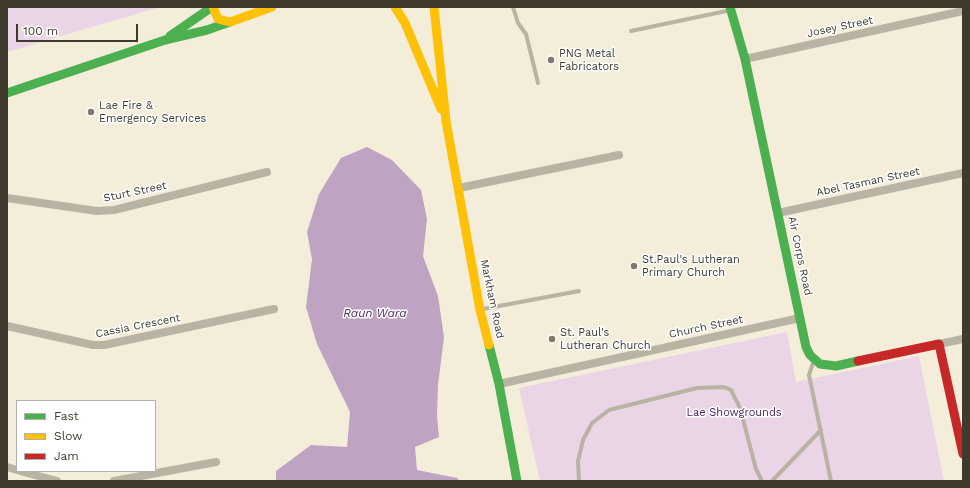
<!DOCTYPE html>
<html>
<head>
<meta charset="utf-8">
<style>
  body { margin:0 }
  #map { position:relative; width:970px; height:488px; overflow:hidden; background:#f4edda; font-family:"Work Sans",sans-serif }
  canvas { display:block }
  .frame { position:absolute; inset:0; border:8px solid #3f3a2c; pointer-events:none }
  .legend { position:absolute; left:16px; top:400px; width:140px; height:72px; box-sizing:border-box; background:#fff; border:1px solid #b2b0ab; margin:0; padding:5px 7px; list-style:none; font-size:12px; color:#3f3a2c }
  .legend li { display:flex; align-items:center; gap:8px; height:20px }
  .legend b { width:20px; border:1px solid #b2b0ab }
  .scale { position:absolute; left:16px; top:24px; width:122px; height:18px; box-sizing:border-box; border:2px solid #3f3a2c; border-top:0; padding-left:5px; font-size:12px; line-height:14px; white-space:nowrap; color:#3f3a2c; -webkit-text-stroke:3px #fff; paint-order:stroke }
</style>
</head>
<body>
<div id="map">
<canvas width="970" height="488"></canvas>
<div class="frame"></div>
<ul class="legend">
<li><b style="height:5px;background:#4caf50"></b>Fast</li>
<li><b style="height:5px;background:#ffc107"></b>Slow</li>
<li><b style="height:5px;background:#c62828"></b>Jam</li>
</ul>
<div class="scale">100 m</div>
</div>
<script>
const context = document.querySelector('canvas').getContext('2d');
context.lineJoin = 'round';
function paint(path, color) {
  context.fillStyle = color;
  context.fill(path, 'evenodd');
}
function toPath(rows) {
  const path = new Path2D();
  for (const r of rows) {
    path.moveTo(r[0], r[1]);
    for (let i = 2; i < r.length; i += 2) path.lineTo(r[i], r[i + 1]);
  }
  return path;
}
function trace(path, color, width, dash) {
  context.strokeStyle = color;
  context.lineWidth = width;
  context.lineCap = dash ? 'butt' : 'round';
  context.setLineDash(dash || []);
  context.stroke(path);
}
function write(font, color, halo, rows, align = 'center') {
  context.font = font + ' "Work Sans",sans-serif';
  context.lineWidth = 3;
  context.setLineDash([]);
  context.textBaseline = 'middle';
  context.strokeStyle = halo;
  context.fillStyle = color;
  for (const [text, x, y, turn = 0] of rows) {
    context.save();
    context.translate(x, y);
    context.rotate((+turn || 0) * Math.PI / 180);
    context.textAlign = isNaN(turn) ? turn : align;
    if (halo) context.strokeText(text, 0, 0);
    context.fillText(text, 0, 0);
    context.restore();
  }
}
paint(toPath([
  [7,7,160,7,7,52],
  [787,332,796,382,919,356,944,481,540,481,519,388]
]), '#ead5e7');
paint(toPath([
  [367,147,392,160,421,190,427,219,423,256,438,296,444,337,438,385,437,416,439,437,415,447,417,470,457,478,460,481,276,481,276,471,311,445,347,447,350,412,317,344,306,307,312,259,307,232,319,194,341,158]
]), '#bea4c2');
trace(toPath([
  [513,7,518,23,526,34,538,83],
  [631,31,731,10],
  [483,309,579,291],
  [814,360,809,375,831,481],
  [579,481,578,461,583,440,592,423,609,410,697,388,724,387,731,390,740,408,756,469,762,481],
  [772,481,821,430]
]), '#b9b3a3', 4);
trace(toPath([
  [745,59,963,11],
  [459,188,619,155],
  [7,198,97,211,114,210,267,172],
  [778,213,963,173],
  [7,326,93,345,104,345,274,309],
  [939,344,963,339],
  [499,384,800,318],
  [7,467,17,470],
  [20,471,57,481],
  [114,481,216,462]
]), '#b9b3a3', 8);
trace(toPath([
  [730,7,745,59,806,347,810,355,820,364,836,366,858,361],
  [170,36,212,7],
  [7,93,165,40,207,30,230,22],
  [489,345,499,384,517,481]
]), '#4caf50', 9);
trace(toPath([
  [213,7,218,19,230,22,272,7],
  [395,7,405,23,441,109],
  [434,7,446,121,480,310,489,345]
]), '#ffc107', 9);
trace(toPath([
  [858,361,939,344,963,454]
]), '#c62828', 9);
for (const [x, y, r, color] of [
  [551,60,4,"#7e7969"],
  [91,112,4,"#7e7969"],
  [634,266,4,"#7e7969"],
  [552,339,4,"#7e7969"]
]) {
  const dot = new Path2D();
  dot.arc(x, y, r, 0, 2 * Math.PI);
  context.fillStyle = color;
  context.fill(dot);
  trace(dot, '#fff', 1.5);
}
write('11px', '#3f3a2c', '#fff', [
  ["Josey Street",840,27,-12],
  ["Abel Tasman Street",868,182,-12],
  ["Sturt Street",135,192,-12],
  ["Air Corps Road",800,256,78],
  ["Markham Road",492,299,78],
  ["Cassia Crescent",138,326,-11],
  ["Church Street",706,327,-12]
]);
write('11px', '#3f3a2c', '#fff', [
  ["PNG Metal",559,54],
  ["Fabricators",559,67],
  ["Lae Fire &",99,106],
  ["Emergency Services",99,119],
  ["St.Paul's Lutheran",642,260],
  ["Primary Church",642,273],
  ["St. Paul's",560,333],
  ["Lutheran Church",560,346]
], 'left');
write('11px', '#4d2160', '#fff', [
  ["Lae Showgrounds",734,413]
]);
write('italic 12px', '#552968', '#fff', [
  ["Raun Wara",375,313]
]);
</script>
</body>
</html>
